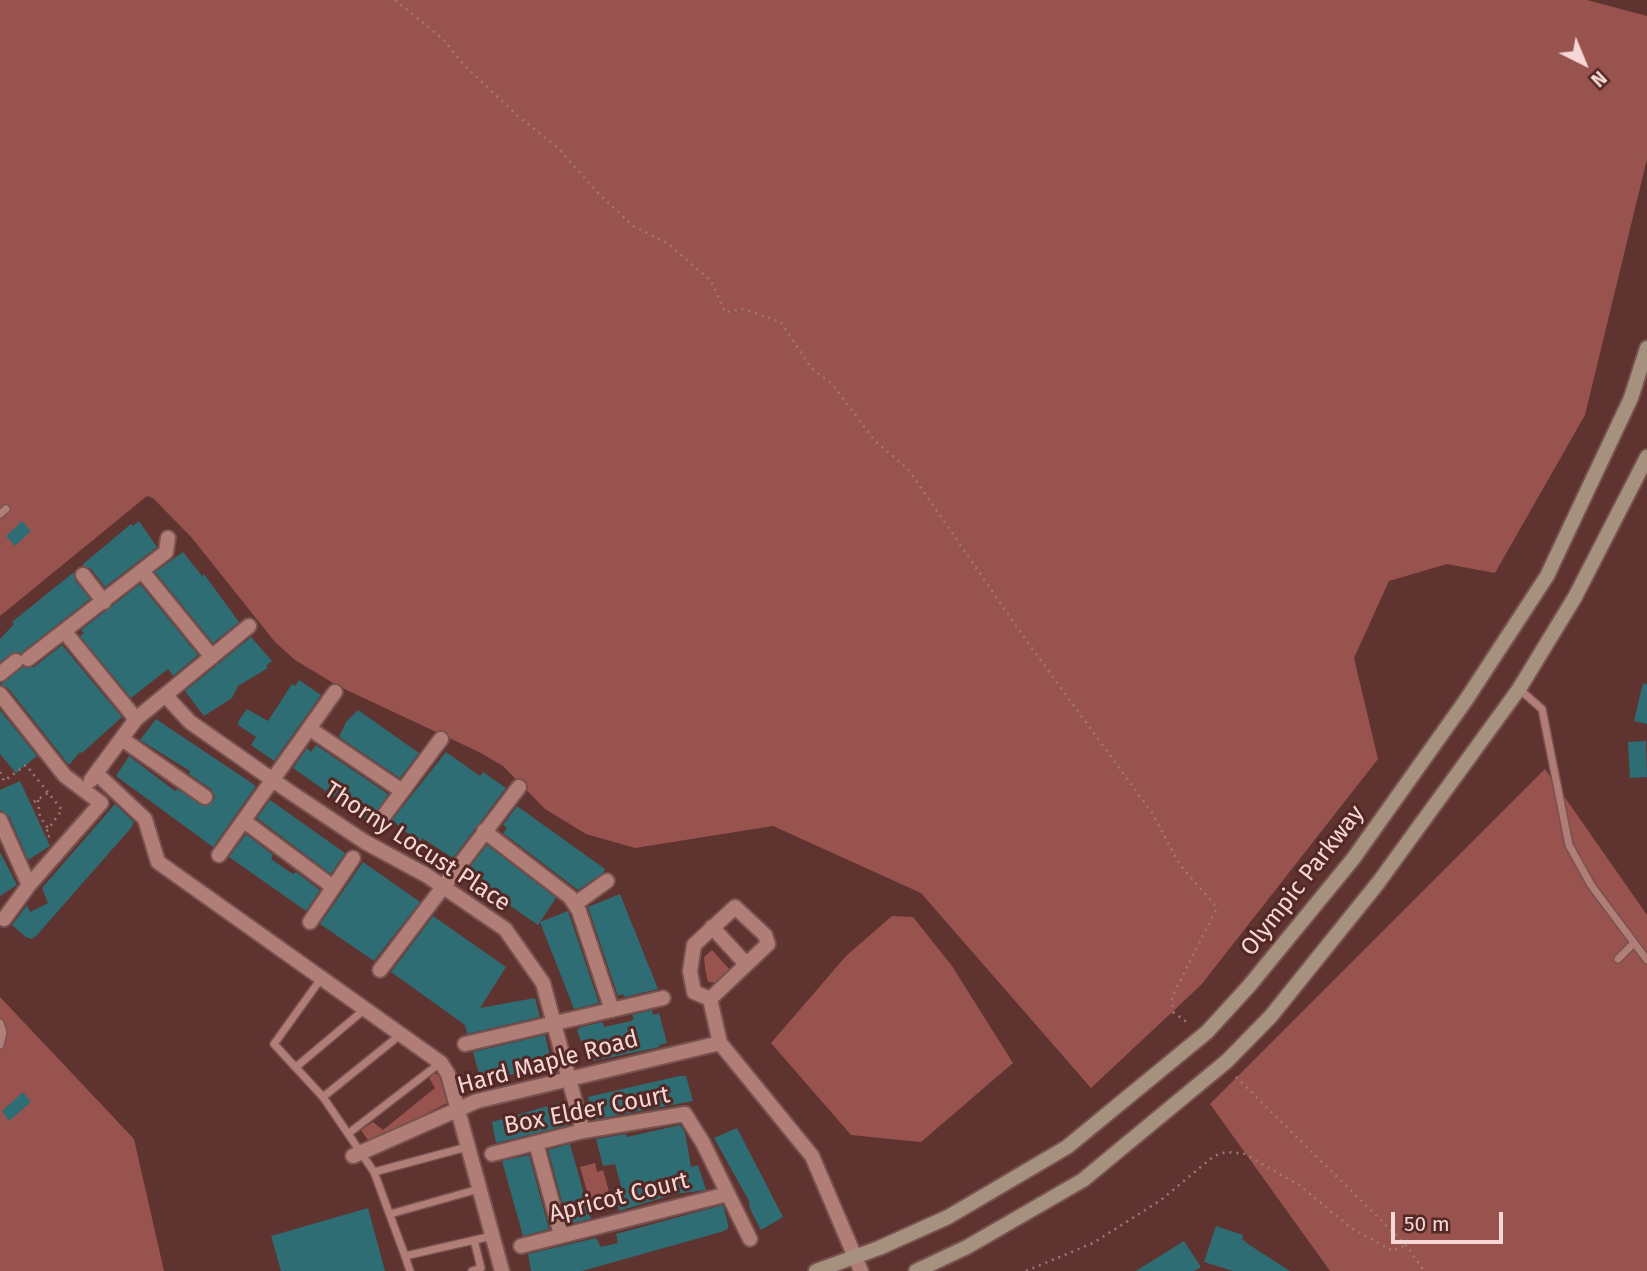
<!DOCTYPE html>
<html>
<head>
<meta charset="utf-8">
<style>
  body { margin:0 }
  #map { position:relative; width:1647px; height:1271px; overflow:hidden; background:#5f332f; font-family:"Fira Sans",sans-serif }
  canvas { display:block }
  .north { position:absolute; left:1549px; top:28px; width:70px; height:70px; -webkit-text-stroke:5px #532825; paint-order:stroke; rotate:137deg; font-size:19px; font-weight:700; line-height:28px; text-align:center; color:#f5d8d5 }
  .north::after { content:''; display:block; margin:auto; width:24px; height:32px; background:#f5d8d5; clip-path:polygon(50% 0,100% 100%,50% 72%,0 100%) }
  .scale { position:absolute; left:1391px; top:1212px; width:112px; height:32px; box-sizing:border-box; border:4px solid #f5d8d5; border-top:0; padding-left:9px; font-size:21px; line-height:24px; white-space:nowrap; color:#f5d8d5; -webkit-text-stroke:5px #532825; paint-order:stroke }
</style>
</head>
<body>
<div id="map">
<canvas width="1647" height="1271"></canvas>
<div class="north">N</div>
<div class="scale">50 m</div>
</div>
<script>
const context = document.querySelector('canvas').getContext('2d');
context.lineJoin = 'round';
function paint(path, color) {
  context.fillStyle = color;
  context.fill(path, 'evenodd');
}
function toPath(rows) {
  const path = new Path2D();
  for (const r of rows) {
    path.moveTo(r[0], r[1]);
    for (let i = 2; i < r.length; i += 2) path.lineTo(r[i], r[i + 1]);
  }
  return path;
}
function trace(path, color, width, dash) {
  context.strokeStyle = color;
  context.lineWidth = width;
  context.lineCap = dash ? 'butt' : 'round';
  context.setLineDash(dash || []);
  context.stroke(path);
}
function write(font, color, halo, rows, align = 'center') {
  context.font = font + ' "Fira Sans",sans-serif';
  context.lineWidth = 6;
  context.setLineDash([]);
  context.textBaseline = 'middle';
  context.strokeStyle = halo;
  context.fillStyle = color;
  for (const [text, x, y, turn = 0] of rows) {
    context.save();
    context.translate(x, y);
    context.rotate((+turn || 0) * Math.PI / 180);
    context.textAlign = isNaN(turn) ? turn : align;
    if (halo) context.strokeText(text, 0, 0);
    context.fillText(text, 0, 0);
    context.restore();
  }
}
paint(toPath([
  [0,0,1587,0,1647,16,1647,159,1585,415,1495,573,1447,564,1389,581,1354,658,1378,759,1201,985,1091,1088,921,893,773,826,635,848,586,834,545,809,503,766,479,752,338,686,295,660,275,642,192,538,153,498,147,496,0,616],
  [1545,769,1647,915,1647,1271,1330,1271,1210,1104],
  [892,916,913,917,952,966,1013,1063,921,1142,851,1135,771,1043,846,956],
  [712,950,730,970,718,983,708,982,705,968,704,957],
  [0,997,134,1139,164,1271,0,1271],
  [434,1073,439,1075,447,1103,370,1143,361,1130,373,1122,383,1130,435,1088,429,1078],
  [595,1163,597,1172,603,1170,611,1199,591,1205,580,1167]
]), '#99534e');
paint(toPath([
  [22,521,31,531,15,546,6,536],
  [139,521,157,547,105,587,91,569,82,565,131,524,133,526],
  [183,552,202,576,204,574,239,622,213,643,155,572],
  [74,572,75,580,90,599,21,653,14,652,0,662,0,639,14,624,12,622],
  [140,584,198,655,173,676,168,669,131,698,80,636,84,633,81,630],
  [251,637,272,661,266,666,268,668,238,686,232,698,204,716,185,691],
  [62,645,122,717,82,753,80,752,69,765,8,688,0,685,23,667,34,667],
  [299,680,321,695,274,761,251,745,256,737,238,725,239,720,247,709,268,721,292,684,295,686],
  [1643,683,1647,684,1647,724,1634,721],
  [0,710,37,756,16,773,0,754],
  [358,710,419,753,400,778,339,737,346,722],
  [156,719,256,786,213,847,116,776,129,756,175,791,177,789,204,806,212,803,215,797,211,789,189,774,190,771,140,740],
  [1646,741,1647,777,1630,778,1628,742],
  [316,745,388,794,371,823,293,768,307,748,311,752],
  [446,752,480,776,483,772,506,788,453,858,422,838,421,841,411,836,392,820],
  [20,781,50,846,28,860,9,816,0,810,0,790],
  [270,800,345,853,331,874,257,818],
  [115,804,134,822,131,828,37,935,32,939,26,937,12,925,27,905,30,912,48,903,42,888],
  [517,806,605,869,603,873,578,890,503,833,507,828,503,825],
  [246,834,273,855,271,859,293,874,296,872,320,890,306,911,229,857],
  [487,845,556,898,538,925,470,878,475,871,469,868],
  [0,852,17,885,0,896],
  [363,862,420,902,374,961,320,924],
  [620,894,658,989,625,997,623,994,618,996,588,907],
  [568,911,599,1003,574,1009,540,922],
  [433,916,506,967,480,1008,535,998,540,1017,467,1034,465,1025,391,972],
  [652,1010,653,1015,659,1013,667,1043,659,1045,660,1047,588,1062,577,1030,581,1027,603,1022,604,1027,631,1021,634,1019,632,1015],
  [545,1035,552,1066,481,1081,473,1052],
  [679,1076,686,1076,693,1101,592,1120,588,1097],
  [23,1092,31,1102,9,1121,2,1111],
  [562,1102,569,1125,496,1143,492,1122],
  [680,1125,685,1132,691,1167,698,1165,706,1190,675,1194,619,1211,614,1188,621,1186,615,1164,603,1166,596,1139,626,1134,627,1137],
  [737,1128,783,1217,761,1230,750,1209,749,1201,714,1138],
  [570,1144,591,1219,568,1224,548,1150],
  [529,1155,549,1229,523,1236,502,1161],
  [723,1205,728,1224,728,1229,721,1232,582,1271,531,1271,528,1254,596,1238,601,1247,618,1243,616,1234],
  [368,1208,385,1271,281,1271,271,1236],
  [1216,1226,1243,1235,1242,1239,1248,1244,1290,1271,1233,1271,1204,1262],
  [1184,1241,1201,1267,1194,1271,1136,1271]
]), '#2e6d74');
const service = toPath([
  [0,514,6,509],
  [1519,689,1542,709,1569,845,1591,885,1647,960],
  [1618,959,1633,944],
  [320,980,274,1044,323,1097,374,1172],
  [0,1023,3,1032,0,1045],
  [296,1067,365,1009],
  [323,1097,400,1035],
  [349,1133,440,1063],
  [390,1214,479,1189],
  [405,1256,374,1172,467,1147],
  [410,1271,405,1256,492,1236],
  [472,1271,481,1268,474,1240]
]);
const minor = toPath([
  [142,571,212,657],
  [83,575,104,602],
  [64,631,136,719],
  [28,659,166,552,168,538],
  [0,674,16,661],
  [0,694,65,776,101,803,29,885,4,919],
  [165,695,190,722,287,790,365,842,426,875,505,929,543,983,583,1131],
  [310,729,402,791],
  [122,739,205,797],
  [96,773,145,819,158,862,441,1063,448,1074,502,1271],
  [91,780,136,719,249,626],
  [383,817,441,739],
  [0,820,29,885],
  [244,821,333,887],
  [484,831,570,897,579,911,612,1010],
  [219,855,335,692],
  [575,904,607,881],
  [310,922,353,858],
  [712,927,746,964],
  [380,970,519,787],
  [465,1044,663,998],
  [536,1143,561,1235],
  [492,1154,583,1131,685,1114,703,1143,750,1239],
  [353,1156,477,1101,720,1043,710,999,768,944,765,935,735,907,694,945,690,971,694,992,710,999],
  [521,1246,728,1194]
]);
const tertiary = toPath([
  [720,1043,812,1156,861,1271]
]);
const secondary = toPath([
  [816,1271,879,1248,948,1217,1067,1147,1207,1032,1249,986,1353,859,1466,700,1547,576,1631,398,1647,348],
  [916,1271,967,1247,1083,1180,1227,1061,1271,1016,1378,883,1519,689,1575,597,1647,457]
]);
trace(service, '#78524f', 10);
trace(minor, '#78524f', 18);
trace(tertiary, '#78524f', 18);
trace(secondary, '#78524f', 18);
trace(toPath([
  [395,0,443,39,463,64,518,116,558,148,600,195,633,226,667,243,711,281,725,312,743,309,781,322,811,368,832,384,875,441,908,469,1021,633,1152,813,1180,865,1214,904,1216,910,1172,997,1173,1012,1188,1023],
  [0,772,4,781,26,765,62,810,46,832,50,838],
  [38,800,40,817,48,828],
  [34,802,49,792],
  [1236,1077,1406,1245,1424,1271],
  [1026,1271,1093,1243,1161,1200,1214,1156,1226,1152,1245,1154,1299,1185,1351,1228,1393,1251,1406,1245]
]), '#9e7874', 2.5, [2, 5]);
trace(service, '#b07d77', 7);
trace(minor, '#b07d77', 14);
trace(tertiary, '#b07d77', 14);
trace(secondary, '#a5917e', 14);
write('24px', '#f5d8d5', '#532825', [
  ["Thorny Locust Place",417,847,33],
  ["Olympic Parkway",1303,881,-52],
  ["Hard Maple Road",548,1063,-15],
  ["Box Elder Court",587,1111,-11],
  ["Apricot Court",619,1198,-14]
]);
</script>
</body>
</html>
